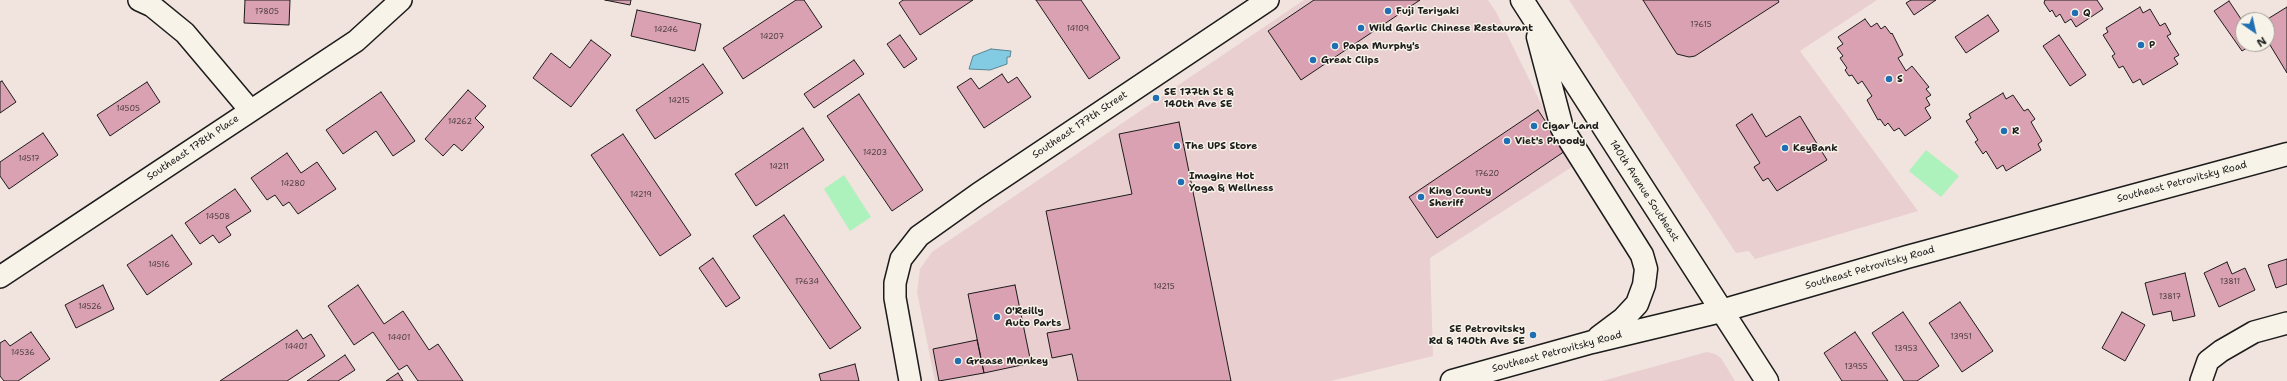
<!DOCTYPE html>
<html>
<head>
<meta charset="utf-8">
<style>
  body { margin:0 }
  #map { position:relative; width:2287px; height:381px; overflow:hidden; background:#f1e3dd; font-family:"Shantell Sans",sans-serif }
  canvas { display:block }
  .north { position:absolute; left:2235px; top:12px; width:40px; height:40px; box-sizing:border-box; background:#f7f3e8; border:1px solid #9f9d96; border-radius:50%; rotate:146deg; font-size:11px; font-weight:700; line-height:16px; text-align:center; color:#1c1c1c }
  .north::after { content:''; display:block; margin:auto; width:14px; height:18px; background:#1f6fb2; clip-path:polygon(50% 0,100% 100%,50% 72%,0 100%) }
</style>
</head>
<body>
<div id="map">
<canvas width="2287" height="381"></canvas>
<div class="north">N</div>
</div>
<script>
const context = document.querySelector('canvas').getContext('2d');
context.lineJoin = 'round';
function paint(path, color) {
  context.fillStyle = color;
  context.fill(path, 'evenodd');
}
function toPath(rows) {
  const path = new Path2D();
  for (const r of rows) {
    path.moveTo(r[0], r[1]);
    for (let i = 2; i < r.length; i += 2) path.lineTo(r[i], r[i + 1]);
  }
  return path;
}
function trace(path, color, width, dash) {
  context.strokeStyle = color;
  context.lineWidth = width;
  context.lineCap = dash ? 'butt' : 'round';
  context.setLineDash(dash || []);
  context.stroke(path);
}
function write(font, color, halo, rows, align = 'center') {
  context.font = font + ' "Shantell Sans",sans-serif';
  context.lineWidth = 3;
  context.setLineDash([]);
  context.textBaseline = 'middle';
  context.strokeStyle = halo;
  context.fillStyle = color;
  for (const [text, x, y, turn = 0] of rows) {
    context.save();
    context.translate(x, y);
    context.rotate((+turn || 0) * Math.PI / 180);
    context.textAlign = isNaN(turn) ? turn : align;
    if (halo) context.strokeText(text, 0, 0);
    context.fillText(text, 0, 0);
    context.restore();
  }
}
paint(toPath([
  [1304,0,1488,0,1496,12,1555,132,1575,165,1430,258,1433,356,1331,381,935,381,917,292,920,269,932,252],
  [1569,0,1877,0,1800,51,1918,211,1755,259,1749,251,1736,253],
  [1707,352,1715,354,1721,358,1735,381,1602,381]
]), '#eacfd0');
paint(toPath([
  [1926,150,1959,176,1941,197,1909,171],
  [844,175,871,217,850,231,824,189]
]), '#adf1bc');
const water = toPath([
  [991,49,1011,51,1010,57,1007,57,1007,64,990,70,969,69,973,56,991,49]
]);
paint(water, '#82cbe3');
trace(water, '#598593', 1);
const building = toPath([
  [245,0,290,0,289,25,244,23,245,0],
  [605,0,631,0,630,5,605,0],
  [796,0,804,0,822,27,743,79,723,48,796,0],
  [903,0,973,0,920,35,899,3,903,0],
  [1036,0,1081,0,1120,58,1089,79,1036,0],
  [1314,0,1420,0,1301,80,1268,31,1314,0],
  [1643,0,1778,0,1779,2,1695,56,1689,57,1677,54,1673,48,1643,0],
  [1911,0,1936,0,1914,15,1906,3,1911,0],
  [2045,0,2097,0,2103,9,2076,27,2071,19,2065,23,2060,14,2056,17,2052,10,2050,12,2044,3,2045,0],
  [2229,1,2243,22,2243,44,2253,44,2242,51,2214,11,2229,1],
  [2140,7,2143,13,2150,9,2160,26,2165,23,2171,34,2167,36,2179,55,2174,58,2178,64,2143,85,2140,79,2133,83,2123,66,2119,68,2112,56,2115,54,2103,35,2108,32,2106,28,2140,7],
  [2287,7,2287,73,2267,40,2266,20,2287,7],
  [637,10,701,24,695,51,631,36,637,10],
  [1988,15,1999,31,1966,53,1955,37,1988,15],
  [1865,19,1871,27,1877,23,1881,29,1885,26,1891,34,1892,33,1903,55,1898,58,1906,71,1912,66,1929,87,1926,89,1931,95,1926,98,1930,105,1925,108,1931,118,1905,136,1899,128,1894,131,1888,123,1885,126,1880,119,1878,120,1867,100,1872,96,1862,81,1858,84,1852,75,1849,76,1845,70,1847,68,1840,58,1843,56,1837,48,1843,44,1838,37,1865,19],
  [900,35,917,59,904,68,887,44,900,35],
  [2059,35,2086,75,2070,86,2043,46,2059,35],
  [591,40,611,55,571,107,533,78,551,53,570,68,591,40],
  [854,60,864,74,814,108,804,94,854,60],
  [703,64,723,93,655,139,636,110,703,64],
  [1002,74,1008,83,1017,77,1031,97,984,128,957,87,971,78,979,89,1002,74],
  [2,81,16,102,0,113,0,82,2,81],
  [147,82,160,102,110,136,97,115,147,82],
  [468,90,486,106,475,118,484,127,462,151,454,144,443,156,425,139,468,90],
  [381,92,415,141,393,156,376,131,343,154,326,130,381,92],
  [2003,93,2006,99,2013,95,2024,111,2028,109,2035,119,2031,122,2042,141,2038,144,2041,150,2006,171,2003,165,1997,169,1986,151,1983,154,1975,142,1978,140,1966,121,1971,118,1969,114,2003,93],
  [859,94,923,190,892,211,827,116,859,94],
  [1538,110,1565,151,1437,238,1409,197,1538,110],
  [1752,114,1766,137,1800,116,1827,160,1777,191,1768,178,1763,181,1754,167,1760,163,1736,125,1752,114],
  [1179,122,1231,381,1078,381,1072,354,1052,358,1047,333,1070,329,1046,211,1132,194,1119,134,1179,122],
  [803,128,824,160,756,206,735,174,803,128],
  [43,133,58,155,9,189,0,176,0,162,43,133],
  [623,134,691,235,660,256,591,155,623,134],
  [287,153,301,173,317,162,336,189,298,214,289,202,283,206,275,195,267,200,251,178,287,153],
  [235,189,251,211,226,227,231,235,219,243,213,235,200,244,185,223,235,189],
  [784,215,861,328,830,349,753,236,784,215],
  [172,235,192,264,147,295,127,265,172,235],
  [713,258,740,298,726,307,699,268,713,258],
  [2287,259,2287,284,2276,288,2268,265,2287,259],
  [2227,262,2232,274,2245,268,2255,290,2219,307,2204,273,2227,262],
  [2185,273,2195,316,2173,321,2171,311,2153,315,2145,283,2185,273],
  [103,285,114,309,76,328,65,305,103,285],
  [358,285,384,324,403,311,429,350,438,344,463,381,418,381,407,365,399,370,373,332,354,345,328,306,358,285],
  [1015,285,1031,363,984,373,968,294,1015,285],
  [1960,302,1993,351,1962,372,1929,323,1960,302],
  [1903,312,1939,366,1917,381,1904,381,1872,333,1903,312],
  [2122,312,2145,325,2125,361,2102,348,2122,312],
  [297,330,303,339,311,334,325,356,287,381,220,381,297,330],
  [31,332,50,359,18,381,4,381,0,376,0,343,5,340,10,346,31,332],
  [1855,332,1888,381,1842,381,1824,353,1855,332],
  [977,340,984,373,939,381,933,349,977,340],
  [345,355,355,370,338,381,307,381,345,355],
  [855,364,859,381,821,381,819,374,855,364],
  [398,373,403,381,386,381,398,373]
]);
paint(building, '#daa1b2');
trace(building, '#1c1c1c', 1);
const street = toPath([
  [139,0,152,6,185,33,250,110],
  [0,277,356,41,401,0],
  [910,381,895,298,895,283,901,259,919,236,978,194,1268,0],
  [2201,381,2208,361,2221,351,2254,332,2287,323]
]);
const secondary = toPath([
  [1522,0,1767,381],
  [1538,37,1562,128,1642,255,1646,269,1644,285,1637,304,1623,319,1599,337],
  [1452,381,1592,342,1721,311,1907,257,2287,154]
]);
trace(street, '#1c1c1c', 24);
trace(secondary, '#1c1c1c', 25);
trace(street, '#f7f3e8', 21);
trace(secondary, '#f7f3e8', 22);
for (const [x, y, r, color] of [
  [1388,11,4,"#1f6fb2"],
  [2075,13,4,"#1f6fb2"],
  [1361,28,4,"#1f6fb2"],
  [2141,45,4,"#1f6fb2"],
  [1335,46,4,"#1f6fb2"],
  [1313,60,4,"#1f6fb2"],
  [1889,79,4,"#1f6fb2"],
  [1156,98,4,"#1f6fb2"],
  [1534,126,4,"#1f6fb2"],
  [2004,131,4,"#1f6fb2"],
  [1507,141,4,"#1f6fb2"],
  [1177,146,4,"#1f6fb2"],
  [1785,148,4,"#1f6fb2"],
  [1181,182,4,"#1f6fb2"],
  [1421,197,4,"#1f6fb2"],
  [997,317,4,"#1f6fb2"],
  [1533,335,4,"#1f6fb2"],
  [958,361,4,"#1f6fb2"]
]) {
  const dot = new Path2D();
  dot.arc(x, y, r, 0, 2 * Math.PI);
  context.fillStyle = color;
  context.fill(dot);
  trace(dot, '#f7f3e8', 1.5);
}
write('8px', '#4c3d42', null, [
  ["17805",267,12],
  ["17615",1701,25],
  ["14109",1078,29],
  ["14246",666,30],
  ["14207",772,37],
  ["14215",679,101],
  ["14505",128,109],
  ["14262",460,122],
  ["14203",875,153],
  ["14517",29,159],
  ["14211",779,167],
  ["17620",1487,174],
  ["14280",293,184],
  ["14219",641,195],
  ["14508",218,217],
  ["14516",159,265],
  ["17634",807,282],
  ["13811",2230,282],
  ["14215",1164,287],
  ["13817",2170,297],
  ["14526",90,307],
  ["13951",1961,337],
  ["14401",399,338],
  ["14401",296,347],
  ["13953",1906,349],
  ["14536",23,353],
  ["13955",1856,367]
]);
write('bold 10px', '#1c1c1c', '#f7f3e8', [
  ["Fuji Teriyaki",1396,11],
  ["Q",2083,13],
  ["Wild Garlic Chinese Restaurant",1369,28],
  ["P",2149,45],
  ["Papa Murphy's",1343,46],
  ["Great Clips",1321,60],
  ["S",1897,79],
  ["SE 177th St &",1164,92],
  ["140th Ave SE",1164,104],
  ["Cigar Land",1542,126],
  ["R",2012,131],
  ["Viet's Phoody",1515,141],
  ["The UPS Store",1185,146],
  ["KeyBank",1793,148],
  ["Imagine Hot",1189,176],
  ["Yoga & Wellness",1189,188],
  ["King County",1429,191],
  ["Sheriff",1429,203],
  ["O'Reilly",1005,311],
  ["Auto Parts",1005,323],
  ["SE Petrovitsky",1525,329,"right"],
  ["Rd & 140th Ave SE",1525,341,"right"],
  ["Grease Monkey",966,361]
], 'left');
write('10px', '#1c1c1c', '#f7f3e8', [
  ["Southeast 177th Street",1080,125,-34],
  ["Southeast 178th Place",193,148,-34],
  ["Southeast Petrovitsky Road",2182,182,-15],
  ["140th Avenue Southeast",1644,191,57],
  ["Southeast Petrovitsky Road",1870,268,-16],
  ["Southeast Petrovitsky Road",1557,352,-15]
]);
</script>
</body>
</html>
